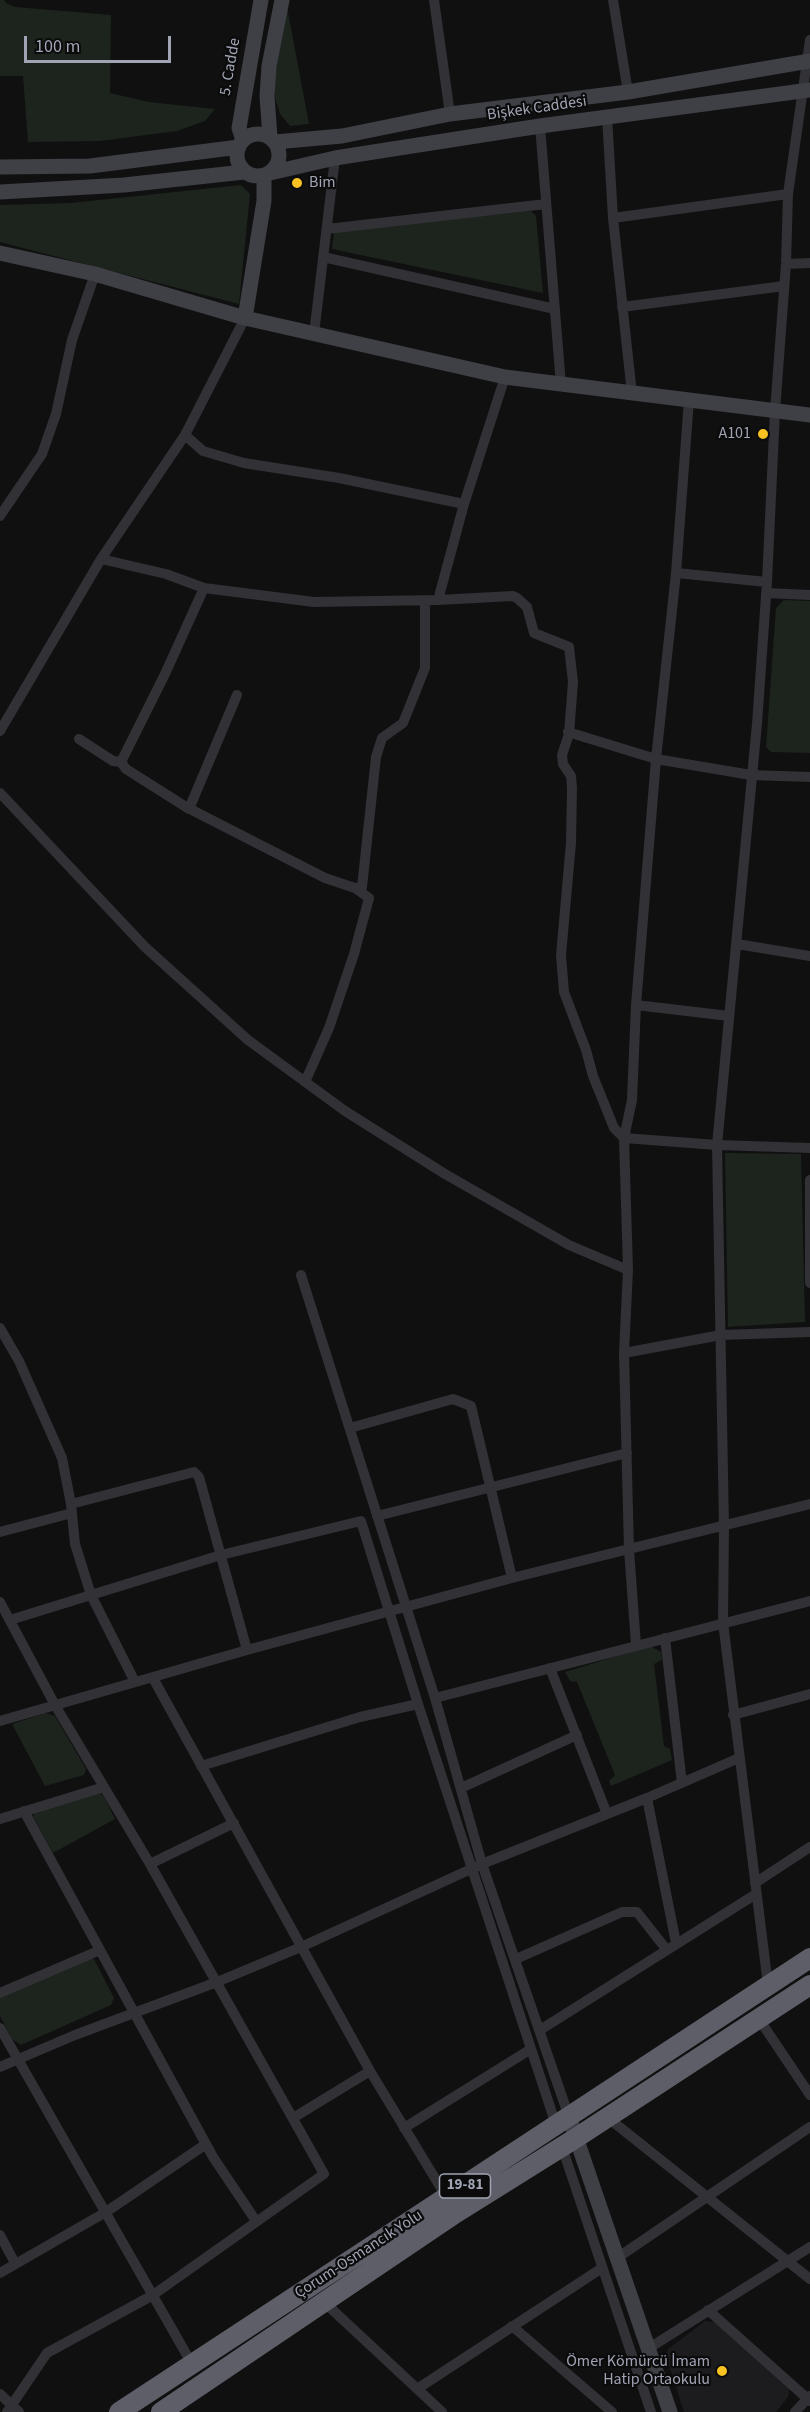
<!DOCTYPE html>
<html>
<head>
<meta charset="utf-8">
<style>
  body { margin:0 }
  #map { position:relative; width:810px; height:2412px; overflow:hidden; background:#101011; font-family:"Source Sans 3",sans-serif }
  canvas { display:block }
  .scale { position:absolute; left:24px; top:36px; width:147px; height:27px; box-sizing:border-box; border:3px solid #a0a4b3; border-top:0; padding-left:8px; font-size:18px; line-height:21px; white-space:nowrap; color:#a0a4b3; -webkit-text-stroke:4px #0b0b0c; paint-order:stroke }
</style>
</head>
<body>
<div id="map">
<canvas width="810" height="2412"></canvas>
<div class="scale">100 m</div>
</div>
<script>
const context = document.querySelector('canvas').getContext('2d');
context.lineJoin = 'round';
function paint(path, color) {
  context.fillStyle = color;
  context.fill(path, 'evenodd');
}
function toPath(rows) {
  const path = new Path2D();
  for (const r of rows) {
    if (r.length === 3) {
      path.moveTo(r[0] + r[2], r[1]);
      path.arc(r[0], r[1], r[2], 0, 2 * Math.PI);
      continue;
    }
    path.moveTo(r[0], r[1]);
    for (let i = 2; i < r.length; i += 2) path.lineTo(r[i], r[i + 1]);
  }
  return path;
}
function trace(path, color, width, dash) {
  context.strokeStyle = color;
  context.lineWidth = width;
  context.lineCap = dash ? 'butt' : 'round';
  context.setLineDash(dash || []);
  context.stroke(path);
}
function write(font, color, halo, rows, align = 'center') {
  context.font = font + ' "Source Sans 3",sans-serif';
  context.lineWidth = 4.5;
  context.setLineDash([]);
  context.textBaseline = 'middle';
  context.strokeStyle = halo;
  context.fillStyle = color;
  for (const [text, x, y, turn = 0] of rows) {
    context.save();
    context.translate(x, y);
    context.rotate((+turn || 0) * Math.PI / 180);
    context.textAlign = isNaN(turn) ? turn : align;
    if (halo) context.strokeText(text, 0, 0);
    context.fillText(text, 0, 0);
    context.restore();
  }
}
paint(toPath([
  [705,2321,720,2323,790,2386,788,2397,776,2412,684,2412,666,2356,668,2349]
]), '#1c1c1e');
paint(toPath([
  [0,0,4,0,6,3,15,7,111,15,110,93,149,102,215,109,205,121,177,131,100,141,28,142,23,76,0,76],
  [287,7,309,124,290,126,280,114,275,98,274,68],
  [241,185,250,194,239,304,0,242,0,205,71,203],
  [531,211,536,216,543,293,332,249,334,231],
  [784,600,810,601,810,753,771,752,766,747,776,608],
  [725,1153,801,1154,805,1322,728,1327],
  [650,1646,661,1652,662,1660,654,1664,664,1746,670,1749,672,1760,611,1786,609,1781,615,1775,577,1682,570,1681,565,1672],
  [46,1713,55,1716,86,1769,84,1775,45,1786,12,1724],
  [100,1793,104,1797,115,1819,53,1853,33,1816,37,1809],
  [84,1958,94,1959,114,1998,111,2005,21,2045,12,2039,0,2016,0,1993]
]), '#1c241d');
trace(toPath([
  [434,0,450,114],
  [613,0,628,92],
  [607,117,613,218,632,394],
  [540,126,561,385],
  [613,218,788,194],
  [327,229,546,204],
  [323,257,555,309],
  [786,264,810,263],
  [622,307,784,286],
  [314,334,335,158],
  [689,400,676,573,656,759,751,775,810,777],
  [185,435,203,451,244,463,339,478,464,504],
  [0,516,42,454,56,414,72,340,95,274],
  [101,559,166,574,204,588,314,602,438,600,513,596,517,598,527,607,534,633,569,647,573,682,569,734,562,755,563,764,571,776,572,788,571,843,561,955,564,992,586,1050,593,1076,614,1128,624,1138,717,1145,810,1148],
  [676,573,767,582],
  [204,588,165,674,121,762,126,769,186,807,325,878,355,888,362,887,376,757,382,738,403,723,425,668,425,601],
  [766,593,810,595],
  [438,600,464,504,505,377],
  [0,731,101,559,185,435,245,318],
  [568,732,656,759,636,1005,632,1100,624,1138,628,1270,624,1353,629,1550,636,1645],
  [79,739,113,761,121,762],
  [0,793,145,947,248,1040,345,1111,445,1174,569,1245,628,1270],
  [189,809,237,695],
  [737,944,810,956],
  [636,1005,729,1016],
  [305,1082,329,1028,354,954,369,898,355,888],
  [810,1180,810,1283],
  [301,1275,435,1698,482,1864,569,2117],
  [0,1328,19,1361,62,1458,71,1504,75,1544,91,1595,221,1555,361,1521,418,1704,360,1717,201,1766],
  [624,1353,721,1335,810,1332],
  [350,1428,453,1399,471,1406,512,1578],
  [71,1504,194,1472,199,1477,247,1650],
  [377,1516,627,1453],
  [0,1532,72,1513],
  [0,1602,55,1705,150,1864,324,2174,153,2295,47,2353,7,2412],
  [10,1620,91,1595,135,1682],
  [665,1638,682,1783],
  [550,1668,607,1814],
  [153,1678,370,2071,447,2198],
  [435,1698,810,1601],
  [418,1704,556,2125],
  [733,1715,810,1694],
  [0,1721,247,1650,512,1578,810,1504],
  [461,1788,577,1735],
  [647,1798,676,1943],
  [24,1811,213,2157,256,2221],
  [0,1819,104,1787],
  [150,1864,234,1823],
  [755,1883,810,1847],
  [516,1959,622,1912,637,1912,666,1949],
  [768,1985,723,1622,724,1527,717,1145,757,724,767,582,775,411,786,264,788,194,810,40],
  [0,1993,98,1951],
  [759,2019,810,2095],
  [0,2028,192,2364],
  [540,2030,756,1894],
  [0,2067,75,2035,217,1982,301,1947,482,1864,647,1798,739,1758],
  [607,2117,810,2279],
  [293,2118,370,2071],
  [404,2128,531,2049],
  [562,2147,651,2412],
  [0,2235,15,2263],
  [617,2258,810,2127],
  [0,2273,106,2212,206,2144],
  [324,2302,442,2412],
  [708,2310,810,2401],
  [512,2326,612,2412],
  [649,2348,810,2247],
  [417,2389,602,2268],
  [0,2394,19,2412],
  [795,2412,810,2396]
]), '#313136', 10);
trace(toPath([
  [258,155,21],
  [270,137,267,96,269,66,282,0],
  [243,140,239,128,261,0],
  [275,142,342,136,450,114,628,92,810,61],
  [0,167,90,166,239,147],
  [270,173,335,158,540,126,810,90],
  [0,192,124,185,244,172],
  [0,253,95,274,245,318,505,377,810,415],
  [245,318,264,201,264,176],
  [569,2117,670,2412]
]), '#3f4046', 15);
trace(toPath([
  [119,2412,810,1958],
  [161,2412,456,2213,576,2138,810,1985]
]), '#5d5e67', 20);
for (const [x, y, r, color] of [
  [297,183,6,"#f7c222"],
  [763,434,6,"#f7c222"],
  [722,2371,6,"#f7c222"]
]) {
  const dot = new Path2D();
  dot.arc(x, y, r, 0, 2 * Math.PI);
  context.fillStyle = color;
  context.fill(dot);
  trace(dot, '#0b0b0c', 2);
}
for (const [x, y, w] of [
  [465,2186,51]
]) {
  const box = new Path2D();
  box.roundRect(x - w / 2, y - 12, w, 24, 4.5);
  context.fillStyle = '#0b0b0c';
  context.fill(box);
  trace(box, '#a0a4b3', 1.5);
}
write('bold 15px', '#a0a4b3', null, [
  ["19-81",465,2186]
]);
write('16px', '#a0a4b3', '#0b0b0c', [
  ["5. Cadde",231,67,-80],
  ["Bişkek Caddesi",537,109,-8],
  ["Çorum-Osmancık Yolu",359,2255,-33]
]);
write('16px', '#a0a4b3', '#0b0b0c', [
  ["Bim",309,183,"left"],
  ["A101",751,434],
  ["Ömer Kömürcü İmam",710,2362],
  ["Hatip Ortaokulu",710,2380]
], 'right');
</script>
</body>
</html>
